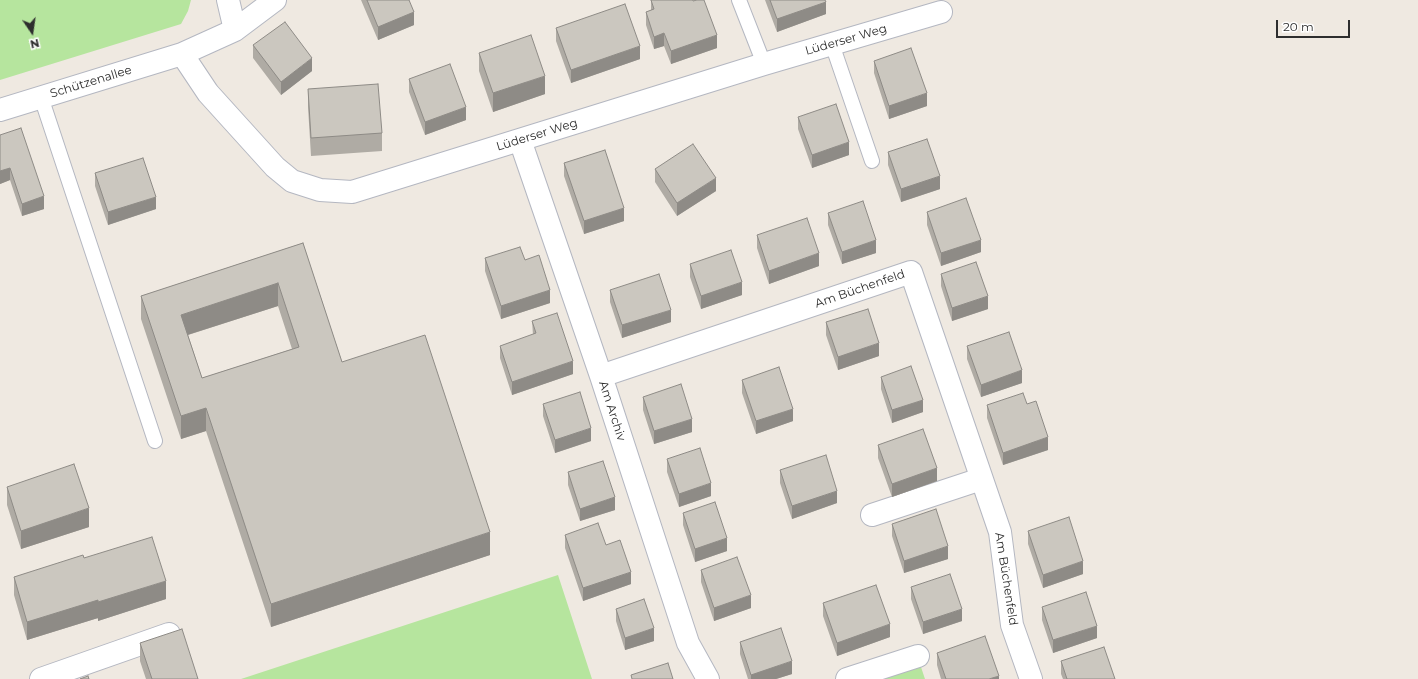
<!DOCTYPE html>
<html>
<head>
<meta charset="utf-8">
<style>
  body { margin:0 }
  #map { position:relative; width:1418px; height:679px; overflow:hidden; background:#efe9e1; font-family:Montserrat,sans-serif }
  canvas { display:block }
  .north { position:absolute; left:12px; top:12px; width:40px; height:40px; -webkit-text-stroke:3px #fff; paint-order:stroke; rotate:167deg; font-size:11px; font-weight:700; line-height:16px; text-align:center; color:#2e2e2e }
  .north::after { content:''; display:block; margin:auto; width:14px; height:18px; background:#2e2e2e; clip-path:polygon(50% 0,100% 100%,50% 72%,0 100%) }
  .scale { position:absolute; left:1276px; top:20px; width:74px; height:18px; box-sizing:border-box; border:2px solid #2e2e2e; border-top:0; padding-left:5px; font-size:12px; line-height:14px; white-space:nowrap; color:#2e2e2e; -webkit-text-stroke:3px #fff; paint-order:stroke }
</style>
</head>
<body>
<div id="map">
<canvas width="1418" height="679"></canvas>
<div class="north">N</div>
<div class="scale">20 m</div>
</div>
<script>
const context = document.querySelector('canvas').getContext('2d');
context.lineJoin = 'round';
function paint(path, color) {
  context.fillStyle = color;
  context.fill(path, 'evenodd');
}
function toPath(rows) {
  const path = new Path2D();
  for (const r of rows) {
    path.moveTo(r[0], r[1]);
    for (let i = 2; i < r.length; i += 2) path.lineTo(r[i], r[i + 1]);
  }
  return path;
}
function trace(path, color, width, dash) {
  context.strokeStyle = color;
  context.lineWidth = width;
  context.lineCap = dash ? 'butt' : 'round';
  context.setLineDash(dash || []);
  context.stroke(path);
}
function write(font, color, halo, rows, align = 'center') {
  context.font = font + ' Montserrat,sans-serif';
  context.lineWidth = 3.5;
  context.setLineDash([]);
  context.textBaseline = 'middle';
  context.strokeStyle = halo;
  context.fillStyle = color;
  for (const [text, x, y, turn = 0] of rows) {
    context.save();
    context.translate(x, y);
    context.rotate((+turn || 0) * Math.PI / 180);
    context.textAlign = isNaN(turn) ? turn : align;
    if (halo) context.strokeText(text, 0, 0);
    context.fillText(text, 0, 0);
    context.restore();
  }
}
paint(toPath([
  [0,0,191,0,188,11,181,24,0,80],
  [558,575,592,679,241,679],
  [919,661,925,679,864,679]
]), '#b6e59e');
const service = toPath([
  [739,0,764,64],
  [832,44,872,161],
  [41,97,155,441]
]);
const minor = toPath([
  [228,0,235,30],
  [182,54,208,93,275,167,292,181,320,190,352,192,764,64,941,12],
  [0,110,182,54,235,30,275,0],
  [520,140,601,376,688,643,708,679],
  [601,376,911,272,1000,532,1012,625,1031,679],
  [872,515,981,479],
  [41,679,169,634],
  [847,679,918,656]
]);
trace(service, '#b4b7c1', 16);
trace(minor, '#b4b7c1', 24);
trace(service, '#fff', 14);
trace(minor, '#fff', 22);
paint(toPath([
  [361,0,409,0,414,25,378,40],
  [651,0,717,48,671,64,664,46,654,49,646,25,646,12,651,10],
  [765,0,825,0,826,14,777,32],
  [556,28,640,59,571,83,556,41],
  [253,45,312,71,281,95,253,58],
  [479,53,545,94,493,112,479,71],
  [874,61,927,106,889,119,874,73],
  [409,79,466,120,425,135,409,92],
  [308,89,382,133,382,151,311,156,308,107],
  [798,117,849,155,812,168,798,129],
  [0,135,44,209,22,216,10,180,0,184],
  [888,152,940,189,901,202,888,165],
  [564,163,624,221,584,234,564,176],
  [655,169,716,191,677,216,655,182],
  [95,173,156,209,108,225,95,186],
  [927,212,981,252,941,266,927,225],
  [828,213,876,253,842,264,828,225],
  [757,235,819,266,769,284,757,248],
  [303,243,342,362,490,555,271,627,206,431,181,439,141,319,141,296],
  [278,306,292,349,202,378,188,335],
  [485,258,525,260,550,303,501,319,485,271],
  [690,264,742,295,701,309,690,277],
  [941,274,988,309,952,321,941,286],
  [610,290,671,322,622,338,610,302],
  [532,321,573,374,512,395,500,358,500,346,533,335],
  [826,322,879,356,838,370,826,335],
  [967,346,1022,383,981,397,967,359],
  [881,377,923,412,892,423,881,389],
  [742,380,793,421,756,434,742,393],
  [643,397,692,432,654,444,643,410],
  [543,404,591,441,555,453,543,416],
  [987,405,1048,450,1003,465,987,418],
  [878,445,937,481,892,497,878,458],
  [667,459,711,496,679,507,667,472],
  [780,470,837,503,792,519,780,483],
  [568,472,615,510,580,521,568,485],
  [7,487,89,527,21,549,7,505],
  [683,513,727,551,695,562,683,525],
  [892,524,948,559,904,573,892,536],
  [1028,531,1083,574,1043,588,1028,544],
  [565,535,606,545,631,584,583,601,565,548],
  [84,558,166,599,98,621,98,618,27,640,14,595,14,577],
  [701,570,751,608,714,621,701,582],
  [911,587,962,621,923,634,911,599],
  [823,603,890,637,837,656,823,616],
  [1042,607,1097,638,1053,653,1042,620],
  [616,609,654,641,625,650,616,621],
  [740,642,792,674,776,679,748,679,740,654],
  [140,643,198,679,146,679,140,661],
  [937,653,999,679,941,679,937,665],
  [1061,661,1115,679,1063,679,1061,674]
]), '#afaba4');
paint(toPath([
  [826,2,826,14,777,32,777,19],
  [414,12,414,25,378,40,378,27],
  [664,33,664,46,654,49,654,37],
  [717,35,717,48,671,64,671,51],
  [640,46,640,59,571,83,571,70],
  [312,58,312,71,281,95,281,82],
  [545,76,545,94,493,112,493,93],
  [927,93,927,106,889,119,889,106],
  [466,107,466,120,425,135,425,122],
  [849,142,849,155,812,168,812,155],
  [10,168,10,180,0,184,0,171],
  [940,176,940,189,901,202,901,189],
  [716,178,716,191,677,216,677,203],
  [44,196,44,209,22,216,22,204],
  [156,197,156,209,108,225,108,212],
  [624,208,624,221,584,234,584,221],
  [876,240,876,253,842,264,842,252],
  [981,240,981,252,941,266,941,253],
  [819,253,819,266,769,284,769,271],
  [742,282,742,295,701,309,701,296],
  [278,283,278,306,181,337,181,315],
  [550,290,550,303,501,319,501,306],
  [988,296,988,309,952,321,952,308],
  [671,310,671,322,622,338,622,325],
  [879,343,879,356,838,370,838,357],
  [573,361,573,374,512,395,512,382],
  [1022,370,1022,383,981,397,981,385],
  [923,400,923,412,892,423,892,410],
  [206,408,206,431,181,439,181,416],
  [793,409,793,421,756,434,756,421],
  [692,419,692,432,654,444,654,431],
  [591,428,591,441,555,453,555,440],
  [1048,437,1048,450,1003,465,1003,453],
  [937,468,937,481,892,497,892,484],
  [711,483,711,496,679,507,679,494],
  [837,491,837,503,792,519,792,506],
  [615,497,615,510,580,521,580,509],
  [89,508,89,527,21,549,21,531],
  [490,532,490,555,271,627,271,604],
  [727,538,727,551,695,562,695,549],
  [948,546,948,559,904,573,904,561],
  [1083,561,1083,574,1043,588,1043,575],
  [631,572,631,584,583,601,583,588],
  [166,581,166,599,98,621,98,602],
  [751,595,751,608,714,621,714,608],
  [98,600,98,618,27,640,27,622],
  [962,609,962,621,923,634,923,622],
  [890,624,890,637,837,656,837,643],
  [1097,626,1097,638,1053,653,1053,640],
  [654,628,654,641,625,650,625,638],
  [792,661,792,674,776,679,751,679,751,675],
  [999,676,999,679,989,679]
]), '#8e8b86');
const building = toPath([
  [367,0,409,0,414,12,378,27,367,0],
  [651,0,693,0,693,1,697,0,704,0,717,35,671,51,664,33,654,37,646,12,654,9,651,0],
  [770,0,825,0,826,2,777,19,770,0],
  [625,4,640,46,571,70,556,28,625,4],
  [285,22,312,58,281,82,253,45,285,22],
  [531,35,545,76,493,93,479,53,531,35],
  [911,48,927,93,889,106,874,61,911,48],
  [450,64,466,107,425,122,409,79,450,64],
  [378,84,382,133,311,138,308,89,378,84],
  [836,104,849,142,812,155,798,117,836,104],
  [21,128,44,196,22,204,10,168,0,171,0,135,21,128],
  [927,139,940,176,901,189,888,152,927,139],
  [693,144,716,178,677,203,655,169,693,144],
  [605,150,624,208,584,221,564,163,605,150],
  [143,158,156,197,108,212,95,173,143,158],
  [966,198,981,240,941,253,927,212,966,198],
  [863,201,876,240,842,252,828,213,863,201],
  [807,218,819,253,769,271,757,235,807,218],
  [303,243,342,362,425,335,490,532,271,604,206,408,181,416,141,296,303,243],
  [278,283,299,347,202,378,181,315,278,283],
  [520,247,525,260,539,255,550,290,501,306,485,258,520,247],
  [731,250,742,282,701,296,690,264,731,250],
  [976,262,988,296,952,308,941,274,976,262],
  [659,274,671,310,622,325,610,290,659,274],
  [868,309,879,343,838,357,826,322,868,309],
  [557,313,573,361,512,382,500,346,536,333,532,321,557,313],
  [1009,332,1022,370,981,385,967,346,1009,332],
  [911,366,923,400,892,410,881,377,911,366],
  [779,367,793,409,756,421,742,380,779,367],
  [681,384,692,419,654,431,643,397,681,384],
  [580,392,591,428,555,440,543,404,580,392],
  [1023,393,1027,404,1036,401,1048,437,1003,453,987,405,1023,393],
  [923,429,937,468,892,484,878,445,923,429],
  [700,448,711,483,679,494,667,459,700,448],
  [826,455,837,491,792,506,780,470,826,455],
  [603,461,615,497,580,509,568,472,603,461],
  [74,464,89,508,21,531,7,487,74,464],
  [715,502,727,538,695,549,683,513,715,502],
  [936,509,948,546,904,561,892,524,936,509],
  [1069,517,1083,561,1043,575,1028,531,1069,517],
  [598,523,606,545,620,540,631,572,583,588,565,535,598,523],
  [152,537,166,581,98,602,98,600,27,622,14,577,83,555,84,558,152,537],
  [737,557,751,595,714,608,701,570,737,557],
  [950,574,962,609,923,622,911,587,950,574],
  [876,585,890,624,837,643,823,603,876,585],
  [1086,592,1097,626,1053,640,1042,607,1086,592],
  [644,599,654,628,625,638,616,609,644,599],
  [781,628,792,661,751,675,740,642,781,628],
  [182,629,198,679,152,679,140,643,182,629],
  [985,636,999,676,989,679,946,679,937,653,985,636],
  [1104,647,1115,679,1067,679,1061,661,1104,647],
  [668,663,673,679,632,679,631,675,668,663],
  [88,676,89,679,80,679,88,676]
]);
paint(building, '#cbc7bf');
trace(building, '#8e8b86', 1);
write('12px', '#2e2e2e', '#fff', [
  ["Lüderser Weg",846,40,-16],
  ["Schützenallee",91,82,-17],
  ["Lüderser Weg",537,135,-17],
  ["Am Büchenfeld",860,289,-19],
  ["Am Archiv",612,411,72],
  ["Am Büchenfeld",1006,579,81]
]);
</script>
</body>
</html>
